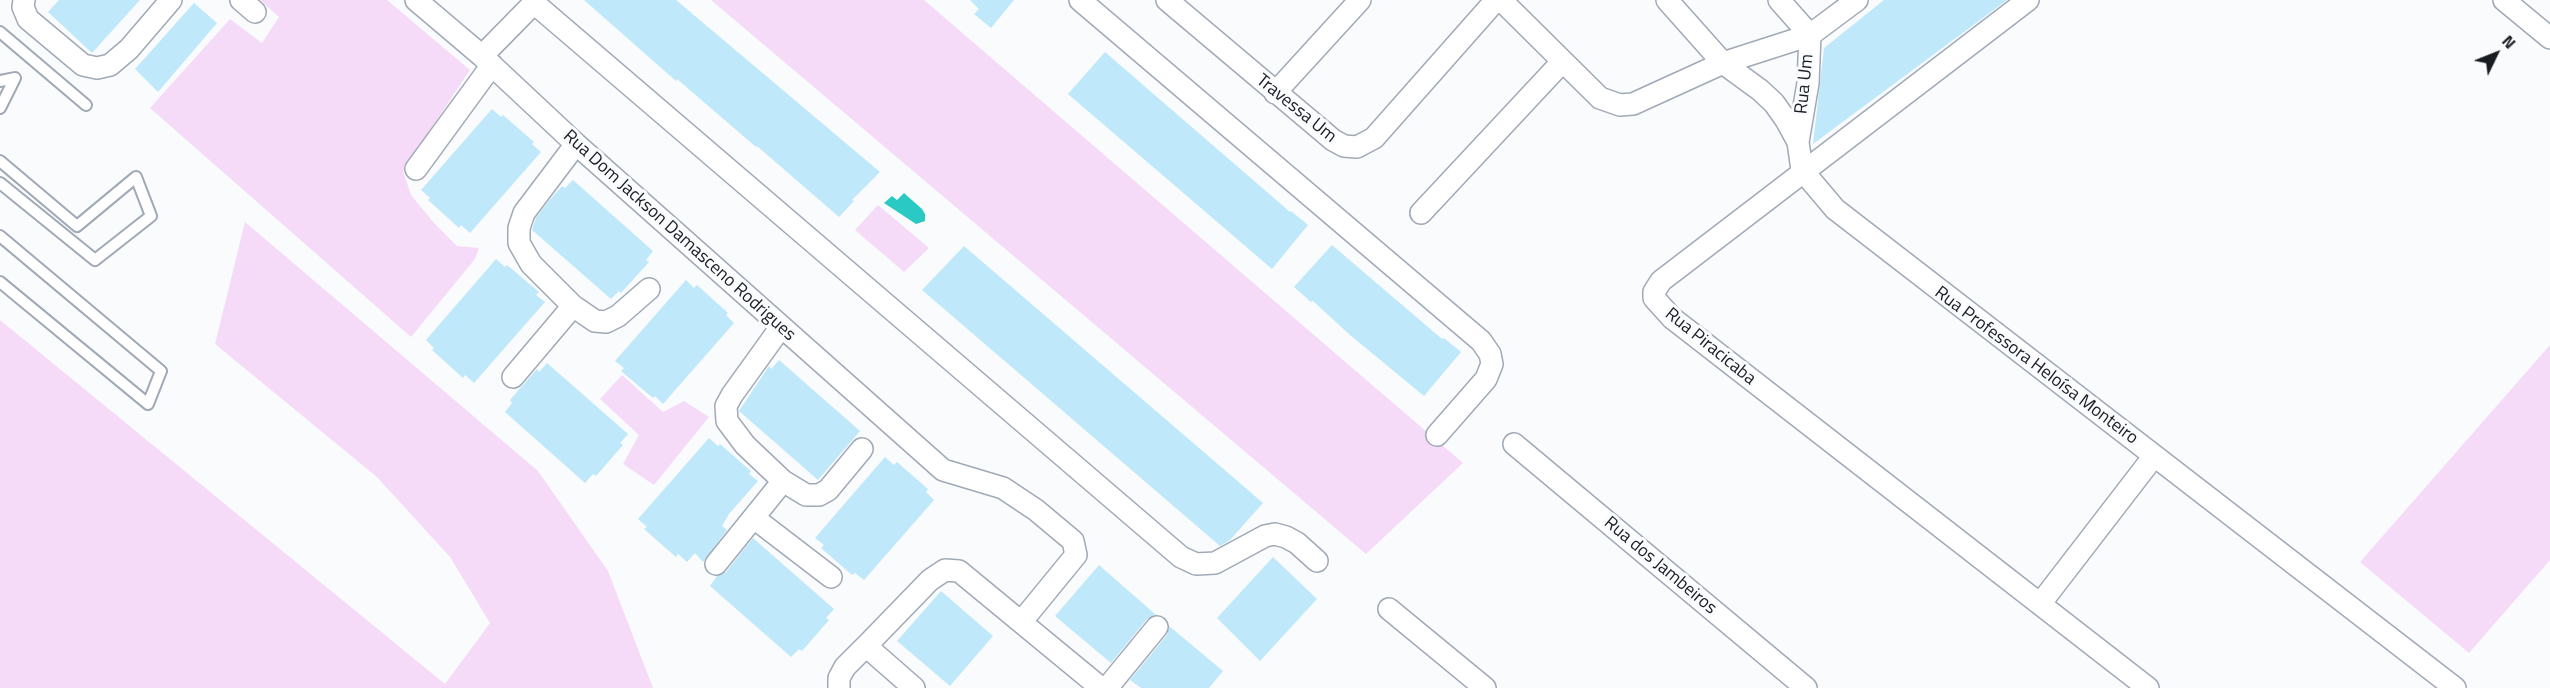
<!DOCTYPE html>
<html>
<head>
<meta charset="utf-8">
<style>
  body { margin:0 }
  #map { position:relative; width:2550px; height:688px; overflow:hidden; background:#f9fbfd; font-family:"Titillium Web",sans-serif }
  canvas { display:block }
  .north { position:absolute; left:2466px; top:24px; width:60px; height:60px; -webkit-text-stroke:4px #f9fbfd; paint-order:stroke; rotate:47deg; font-size:16px; font-weight:700; line-height:24px; text-align:center; color:#191c21 }
  .north::after { content:''; display:block; margin:auto; width:21px; height:27px; background:#191c21; clip-path:polygon(50% 0,100% 100%,50% 72%,0 100%) }
</style>
</head>
<body>
<div id="map">
<canvas width="2550" height="688"></canvas>
<div class="north">N</div>
</div>
<script>
const context = document.querySelector('canvas').getContext('2d');
context.lineJoin = 'round';
function paint(path, color) {
  context.fillStyle = color;
  context.fill(path, 'evenodd');
}
function toPath(rows) {
  const path = new Path2D();
  for (const r of rows) {
    path.moveTo(r[0], r[1]);
    for (let i = 2; i < r.length; i += 2) path.lineTo(r[i], r[i + 1]);
  }
  return path;
}
function trace(path, color, width, dash) {
  context.strokeStyle = color;
  context.lineWidth = width;
  context.lineCap = dash ? 'butt' : 'round';
  context.setLineDash(dash || []);
  context.stroke(path);
}
function write(font, color, halo, rows, align = 'center') {
  context.font = font + ' "Titillium Web",sans-serif';
  context.lineWidth = 6;
  context.setLineDash([]);
  context.textBaseline = 'middle';
  context.strokeStyle = halo;
  context.fillStyle = color;
  for (const [text, x, y, turn = 0] of rows) {
    context.save();
    context.translate(x, y);
    context.rotate((+turn || 0) * Math.PI / 180);
    context.textAlign = isNaN(turn) ? turn : align;
    if (halo) context.strokeText(text, 0, 0);
    context.fillText(text, 0, 0);
    context.restore();
  }
}
paint(toPath([
  [260,0,387,0,470,70,403,171,411,195,434,223,457,246,479,248,475,259,411,337,150,108,230,19,262,43,279,17],
  [711,0,924,0,1463,463,1366,554],
  [878,205,929,248,904,272,855,230],
  [245,222,538,471,608,571,653,688,0,688,0,320,445,684,490,623,450,557,377,477,215,344],
  [2550,345,2550,560,2469,653,2360,562],
  [622,375,663,412,684,401,709,417,654,485,623,464,639,435,600,399]
]), '#f6dbf8');
paint(toPath([
  [904,193,922,209,925,214,925,221,916,224,884,203,892,196,897,200]
]), '#2bc9c4');
paint(toPath([
  [59,0,140,0,92,53,48,12],
  [584,0,676,0,880,172,852,200,854,201,839,217,757,146,756,147,677,79,676,81],
  [970,0,1014,0,991,28,974,14,979,9],
  [1884,0,2007,0,1813,144,1824,48],
  [194,3,217,23,158,92,135,69],
  [1105,52,1290,212,1291,211,1308,225,1272,269,1068,94],
  [492,109,501,117,503,115,534,142,532,144,541,152,470,233,461,225,459,228,428,200,430,198,421,190],
  [573,180,653,251,646,260,649,262,621,293,619,291,611,299,532,230,536,218,548,202,562,186,565,188],
  [1332,245,1442,339,1444,338,1461,352,1424,396,1350,335,1313,301,1311,302,1294,287],
  [964,246,1263,503,1230,540,1220,546,922,290],
  [496,259,505,267,507,265,539,292,536,295,545,302,474,383,465,375,463,378,432,350,434,348,426,340],
  [686,280,694,288,697,285,728,313,726,315,734,323,663,404,655,396,653,398,628,377,621,371,624,368,615,361],
  [779,360,860,431,818,480,739,411,769,366,771,369],
  [547,363,628,434,620,443,623,445,596,476,593,474,585,483,505,412,512,403,510,400,537,369,539,372],
  [709,438,718,446,720,444,744,465,751,471,749,474,758,481,729,514,722,526,727,530,703,562,695,553,687,562,678,554,676,557,644,529,647,527,638,519],
  [885,457,894,465,897,462,928,489,926,492,934,500,864,580,855,573,852,575,821,548,824,545,815,538],
  [753,538,834,609,826,618,829,620,802,651,799,649,791,657,710,586,717,576,726,572],
  [1273,557,1317,599,1260,661,1217,618],
  [1099,565,1156,615,1147,619,1111,663,1055,616],
  [941,591,993,636,950,686,897,641],
  [1169,626,1223,671,1209,688,1141,688,1130,680,1167,635]
]), '#bfe8fa');
const service = toPath([
  [0,32,86,105],
  [0,81,15,78,0,108],
  [0,161,77,226,136,177,151,216,95,260,0,183],
  [0,236,161,371,148,404,0,282]
]);
const minor = toPath([
  [24,0,23,7,28,19,83,65,97,68,110,65,129,49,171,0],
  [241,0,255,12],
  [416,0,482,56,576,144,943,470,1003,488,1036,510,1073,541,1076,555,1022,621],
  [1080,0,1481,341,1490,354,1492,364,1486,379,1437,435],
  [1167,0,1333,140,1344,146,1357,147,1374,138,1496,0],
  [1501,0,1600,98,1620,105,1633,104,1723,63,1810,35,1857,0],
  [1667,0,1723,63,1760,90,1774,103,1786,120,1798,142,1802,170,1835,209,2455,688],
  [1779,0,1810,35,1808,83,1798,142],
  [2028,0,1661,281,1654,292,1654,298,1672,318,2148,688],
  [2504,0,2550,38],
  [482,56,534,3,1181,557,1196,564,1215,563,1265,536,1275,534,1286,537,1297,543,1317,561],
  [1275,93,1360,0],
  [576,144,524,213,519,228,519,243,531,264,573,306,595,321,606,322,618,316,649,289],
  [416,169,492,65],
  [1421,213,1562,62],
  [781,327,732,395,726,406,727,421,745,445,783,481,806,495,819,495,828,490,862,449],
  [513,377,573,306],
  [1514,444,1806,688],
  [754,518,831,577],
  [716,564,783,481],
  [2040,604,2154,456],
  [1389,609,1485,688],
  [839,688,839,678,845,667,866,646],
  [914,688,866,646,930,580,945,570,959,571,1101,688],
  [1107,688,1157,627]
]);
trace(service, '#a0a9b6', 14);
trace(minor, '#a0a9b6', 24);
trace(service, '#fff', 10);
trace(minor, '#fff', 21);
write('18px', '#191c21', '#f9fbfd', [
  ["Rua Um",1805,84,-84],
  ["Travessa Um",1296,109,39],
  ["Rua Dom Jackson Damasceno Rodrigues",679,236,42],
  ["Rua Piracicaba",1710,347,39],
  ["Rua Professora Heloísa Monteiro",2036,366,37],
  ["Rua dos Jambeiros",1660,566,40]
]);
</script>
</body>
</html>
